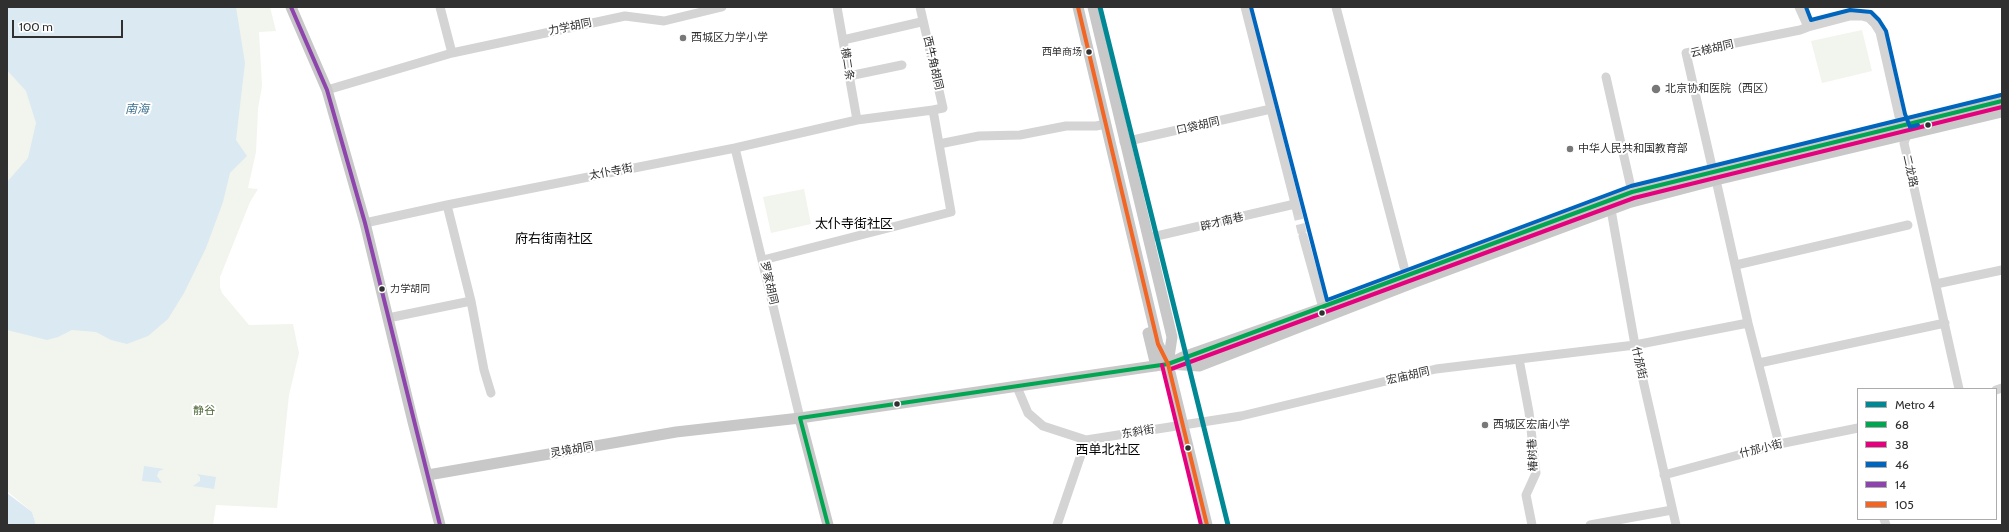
<!DOCTYPE html>
<html>
<head>
<meta charset="utf-8">
<style>
  body { margin:0 }
  #map { position:relative; width:2009px; height:532px; overflow:hidden; background:#fff; font-family:Cabin,sans-serif }
  canvas { display:block }
  .frame { position:absolute; inset:0; border:8px solid #303030; pointer-events:none }
  .legend { position:absolute; left:1857px; top:388px; width:140px; height:132px; box-sizing:border-box; background:#fff; border:1px solid #acacac; margin:0; padding:5px 7px; list-style:none; font-size:12px; color:#303030 }
  .legend li { display:flex; align-items:center; gap:8px; height:20px }
  .legend b { width:20px; border:1px solid #acacac }
  .scale { position:absolute; left:12px; top:20px; width:111px; height:18px; box-sizing:border-box; border:2px solid #303030; border-top:0; padding-left:5px; font-size:12px; line-height:14px; white-space:nowrap; color:#303030; -webkit-text-stroke:3px #fff; paint-order:stroke }
</style>
</head>
<body>
<div id="map">
<canvas width="2009" height="532"></canvas>
<div class="frame"></div>
<ul class="legend">
<li><b style="height:5px;background:#008994"></b>Metro 4</li>
<li><b style="height:5px;background:#00a651"></b>68</li>
<li><b style="height:5px;background:#e5007d"></b>38</li>
<li><b style="height:5px;background:#0065bd"></b>46</li>
<li><b style="height:5px;background:#8e44ad"></b>14</li>
<li><b style="height:5px;background:#f26522"></b>105</li>
</ul>
<div class="scale">100 m</div>
</div>
<script>
const context = document.querySelector('canvas').getContext('2d');
context.lineJoin = 'round';
function paint(path, color) {
  context.fillStyle = color;
  context.fill(path, 'evenodd');
}
function toPath(rows) {
  const path = new Path2D();
  for (const r of rows) {
    path.moveTo(r[0], r[1]);
    for (let i = 2; i < r.length; i += 2) path.lineTo(r[i], r[i + 1]);
  }
  return path;
}
function trace(path, color, width, dash) {
  context.strokeStyle = color;
  context.lineWidth = width;
  context.lineCap = dash ? 'butt' : 'round';
  context.setLineDash(dash || []);
  context.stroke(path);
}
function write(font, color, halo, rows, align = 'center') {
  context.font = font + ' Cabin,"Noto Sans SC",sans-serif';
  context.lineWidth = 4;
  context.setLineDash([]);
  context.textBaseline = 'middle';
  context.strokeStyle = halo;
  context.fillStyle = color;
  for (const [text, x, y, turn = 0] of rows) {
    context.save();
    context.translate(x, y);
    context.rotate((+turn || 0) * Math.PI / 180);
    context.textAlign = isNaN(turn) ? turn : align;
    if (halo) context.strokeText(text, 0, 0);
    context.fillText(text, 0, 0);
    context.restore();
  }
}
paint(toPath([
  [7,7,270,7,276,31,259,32,262,86,258,109,256,152,248,188,258,189,250,202,220,277,220,287,222,293,249,325,293,324,299,353,289,395,277,508,216,505,213,525,36,525,32,512,7,491],
  [1862,30,1872,71,1822,83,1811,41],
  [804,189,811,224,771,233,763,197]
]), '#f2f5ed');
paint(toPath([
  [7,7,236,7,245,63,236,140,247,156,230,173,223,202,206,248,184,293,168,319,148,336,127,344,111,340,96,332,72,330,58,337,47,340,7,330,7,182,28,158,36,123,26,91,7,70],
  [144,466,164,469,159,471,157,476,162,483,142,481],
  [197,474,216,477,214,489,193,486,200,481,200,477],
  [7,493,32,512,36,525,7,525]
]), '#dbe9f2');
trace(toPath([
  [1297,211,1303,236]
]), '#d6d6d6', 9, [9, 4.5]);
trace(toPath([
  [440,7,452,53],
  [837,7,857,120],
  [920,7,943,108,933,110],
  [1245,7,1297,211],
  [1336,7,1404,267],
  [1799,7,1808,27,1850,16,1862,16,1869,18,1875,24,1880,32,1899,116,1907,134,1904,143,1959,389],
  [843,40,921,22],
  [849,76,902,65],
  [1606,77,1632,192],
  [327,90,452,53,625,16,664,21,722,7],
  [1124,142,1271,109],
  [939,144,979,136,1020,135,1066,126,1096,126,1106,124],
  [735,148,800,418],
  [1713,171,1686,53,1800,30,1808,27],
  [1716,180,1748,323,1779,444],
  [1610,204,1635,345,1676,525],
  [447,205,471,301,484,370,491,393],
  [365,223,447,205,735,148,857,120,933,110,951,212,763,260],
  [1303,236,1323,308],
  [1148,238,1295,204],
  [1736,265,1908,225],
  [1936,284,2002,270],
  [388,318,471,301],
  [1519,359,1529,412,1536,473,1526,495,1532,525],
  [1759,363,1945,323],
  [1017,387,1028,413,1043,426,1086,440],
  [1996,390,2002,388],
  [1664,475,1779,444,1858,428],
  [1884,519,1886,525],
  [1057,525,1086,440,1241,416,1436,369,1635,345,1748,323],
  [1590,525,1672,510]
]), '#d4d4d4', 9);
trace(toPath([
  [291,7,327,90,365,223,413,422,440,525],
  [1078,7,1158,344,1168,364,1207,525],
  [1093,7,1172,337,1168,364],
  [1148,333,1156,366],
  [1169,364,1183,357,1323,308,1632,192,2002,101],
  [800,418,828,525],
  [428,475,676,432,800,418,1168,364,1199,366,1415,282,1628,203,1716,180,2002,112]
]), '#c8c8c8', 11);
trace(toPath([
  [800,418,1168,364,1632,192,2002,101],
  [800,418,828,525]
]), '#00a651', 4);
trace(toPath([
  [1162,365,1201,525],
  [1171,369,1634,198,2002,107]
]), '#e5007d', 4);
trace(toPath([
  [1251,7,1327,300,1631,186,2001,95],
  [1806,7,1811,20,1850,10,1871,12,1879,20,1886,31,1905,114,1910,127,1918,125]
]), '#0065bd', 4);
trace(toPath([
  [291,7,327,90,365,223,440,525]
]), '#8e44ad', 4);
trace(toPath([
  [1078,7,1158,344,1168,364,1207,525]
]), '#f26522', 4);
trace(toPath([
  [1100,7,1228,525]
]), '#008994', 5);
for (const [x, y, r, color] of [
  [683,38,4,"#787878"],
  [1089,52,3.5,"#303030"],
  [1656,89,5,"#787878"],
  [1928,125,3.5,"#303030"],
  [1570,149,4,"#787878"],
  [382,289,3.5,"#303030"],
  [1322,313,3.5,"#303030"],
  [897,404,3.5,"#303030"],
  [1485,425,4,"#787878"],
  [1188,448,3.5,"#303030"]
]) {
  const dot = new Path2D();
  dot.arc(x, y, r, 0, 2 * Math.PI);
  context.fillStyle = color;
  context.fill(dot);
  trace(dot, '#fff', 1.5);
}
write('10px', '#303030', '#fff', [
  ["西单商场",1082,52],
  ["力学胡同",390,289,"left"]
], 'right');
write('11px', '#303030', '#fff', [
  ["力学胡同",570,27,-12],
  ["云梯胡同",1712,49,-13],
  ["西牛角胡同",933,63,77],
  ["横二条",847,64,81],
  ["口袋胡同",1198,126,-13],
  ["二龙路",1910,171,77],
  ["太仆寺街",611,172,-11],
  ["辟才南巷",1222,222,-14],
  ["罗家胡同",769,283,77],
  ["什邡街",1639,363,77],
  ["宏庙胡同",1408,376,-13],
  ["东斜街",1138,432,-9],
  ["什邡小街",1761,449,-14],
  ["灵境胡同",572,450,-10],
  ["椿树巷",1533,455,-93]
]);
write('11px', '#303030', '#fff', [
  ["西城区力学小学",691,38],
  ["北京协和医院（西区）",1665,89],
  ["中华人民共和国教育部",1578,149],
  ["西城区宏庙小学",1493,425]
], 'left');
write('11px', '#546c3e', '#fff', [
  ["静谷",204,411]
]);
write('italic 12px', '#3f7392', '#fff', [
  ["南海",137,109]
]);
write('13px', '#000', '#fff', [
  ["太仆寺街社区",854,224],
  ["府右街南社区",554,239],
  ["西单北社区",1108,450]
]);
</script>
</body>
</html>
